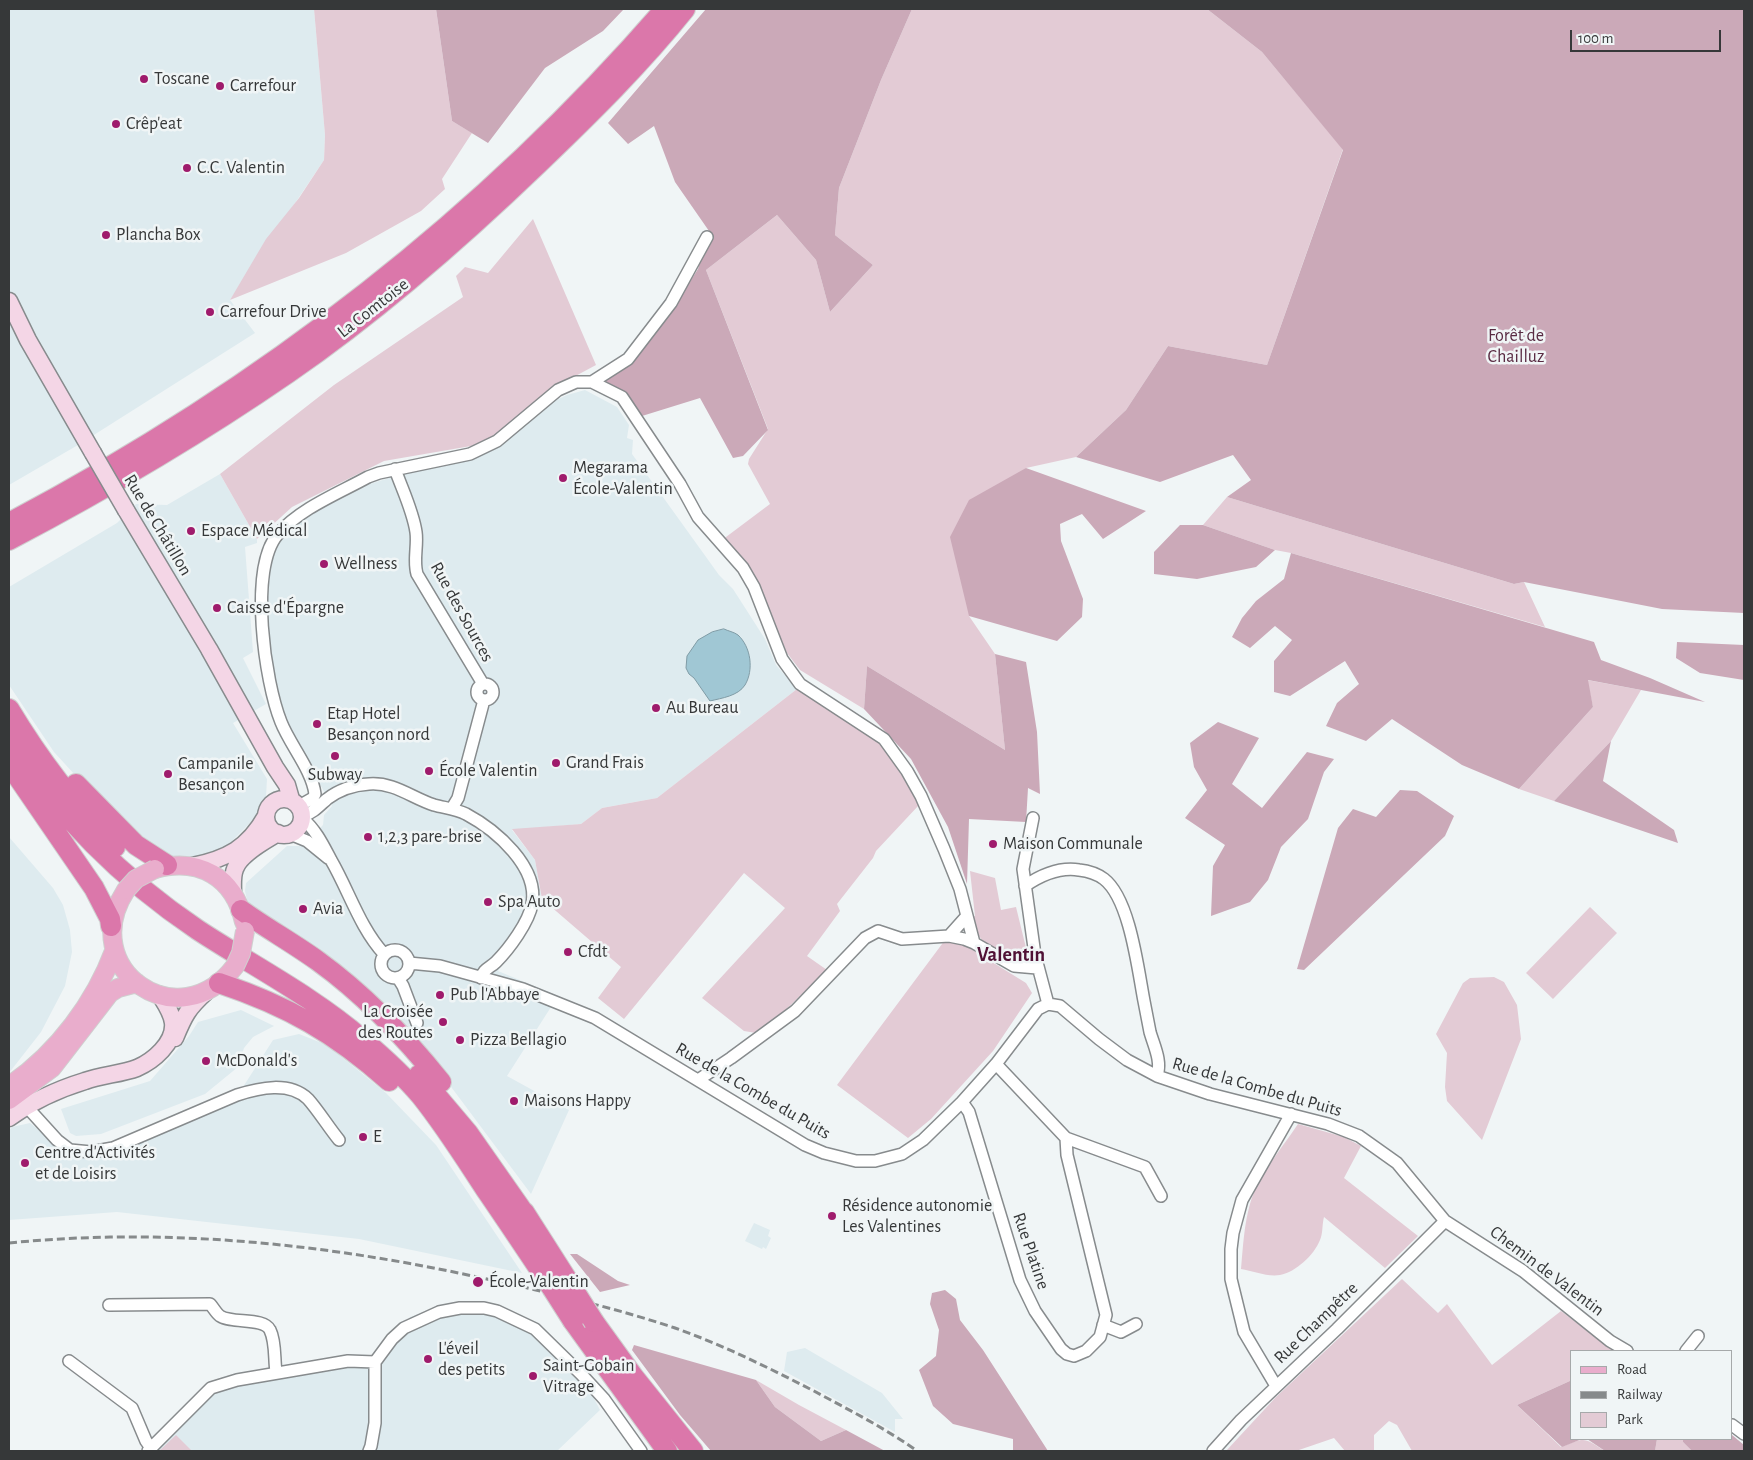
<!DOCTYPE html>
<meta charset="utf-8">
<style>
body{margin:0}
#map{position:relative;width:1753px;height:1460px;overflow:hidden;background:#f0f5f6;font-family:"Alegreya Sans",sans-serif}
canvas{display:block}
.frame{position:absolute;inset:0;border:10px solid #363839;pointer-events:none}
.legend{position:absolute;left:1570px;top:1350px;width:162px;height:90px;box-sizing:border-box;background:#f0f5f6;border:1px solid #a6a9aa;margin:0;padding:6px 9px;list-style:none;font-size:15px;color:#363839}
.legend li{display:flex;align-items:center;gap:10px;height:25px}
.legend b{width:25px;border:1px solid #a6a9aa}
.scale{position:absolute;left:1570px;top:30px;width:151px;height:22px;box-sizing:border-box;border:2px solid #363839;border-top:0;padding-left:6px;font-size:15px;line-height:18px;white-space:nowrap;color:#363839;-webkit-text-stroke:4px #f0f5f6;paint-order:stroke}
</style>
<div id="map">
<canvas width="1753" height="1460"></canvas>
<div class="frame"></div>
<ul class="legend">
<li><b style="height:6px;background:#e9adcc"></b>Road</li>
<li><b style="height:6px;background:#868a8b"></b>Railway</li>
<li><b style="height:14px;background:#e3cbd5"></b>Park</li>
</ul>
<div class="scale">100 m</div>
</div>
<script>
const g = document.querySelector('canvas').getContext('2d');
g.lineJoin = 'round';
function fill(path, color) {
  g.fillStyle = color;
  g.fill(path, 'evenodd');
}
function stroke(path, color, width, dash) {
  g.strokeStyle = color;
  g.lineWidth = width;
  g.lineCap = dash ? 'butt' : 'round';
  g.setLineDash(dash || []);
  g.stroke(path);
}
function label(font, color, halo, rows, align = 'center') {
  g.font = font + ' "Alegreya Sans",sans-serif';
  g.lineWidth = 5;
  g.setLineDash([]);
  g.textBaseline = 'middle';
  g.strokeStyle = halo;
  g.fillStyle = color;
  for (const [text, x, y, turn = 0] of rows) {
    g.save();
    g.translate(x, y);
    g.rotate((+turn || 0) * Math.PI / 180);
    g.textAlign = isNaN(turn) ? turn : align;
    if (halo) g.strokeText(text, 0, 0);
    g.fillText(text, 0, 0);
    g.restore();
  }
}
fill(new Path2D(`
 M9 9H314L325 135 324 160 230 300 255 333 78 445 9 485Z
 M585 390 617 407 629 425 627 438 633 440 632 454 719 575 733 589 765 639 776 665 797 689 657 798 602 808 581 824 512 830 535 860 542 899 498 971 558 996 507 1076 569 1110 531 1194 440 1072 254 911 247 900 245 891 246 883 287 846H303L323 825 324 815 332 806 279 710 268 651 265 590 269 560 276 544 291 528 306 515 363 486 412 471 472 460 510 437 546 405 567 395Z
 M220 474 257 539V543L245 547 253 652 243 658 266 704 233 723 267 779 266 797 254 819 223 850 191 859 165 858 106 809 54 752 9 685V587L117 523 136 504 167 505Z
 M9 837 53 888 63 905 70 930 72 952 65 986 41 1032 9 1073Z
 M241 1010 274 1026 253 1037 244 1048 238 1067 205 1094 101 1134 76 1136 70 1133 61 1109 150 1081 189 1036 198 1022Z
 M299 1034 327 1045 386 1093 436 1145 522 1273 359 1239 117 1212 9 1220V1130L12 1127 30 1123 59 1146 107 1145 243 1087 273 1040Z
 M754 1223 770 1230 768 1236 771 1238 766 1249 763 1247 762 1249 745 1241Z
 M474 1304 497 1307 516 1314 539 1327 581 1374 600 1410 557 1451H149L211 1388 375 1362 410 1317 440 1306Z
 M805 1348 882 1393 903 1419H895V1432L784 1371 787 1352Z`), '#deebef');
fill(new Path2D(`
 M314 9H436L452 121 472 133 442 179 445 189 421 211 346 253 230 300 266 239 299 198 324 160 325 135Z
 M912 9H1207L1262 52 1343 149 1267 365 1168 346 1126 410 1076 457 1026 468 969 616 995 654 1005 750 867 666 864 709 800 670 787 653 760 589 722 540 770 504 748 464 749 459 768 429 706 270 777 215 816 260 830 312 873 265 835 235 839 188 881 80Z
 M533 219 596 365 555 387 492 440 471 446 384 461 292 507 257 539 220 474 334 385 463 297 456 276 465 267 488 273Z
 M1227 497 1514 584 1524 582 1545 627 1291 553 1275 550 1203 525Z
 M1587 680 1641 690 1611 741 1554 801 1519 789 1593 707Z
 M797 689 882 741 919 805 876 851 873 858 837 904 840 911 807 956 827 970 774 1021 756 1033 744 1031 702 998 785 908 744 873 624 1019 598 998 621 967 542 899 535 860 512 829 581 824 602 808 657 798Z
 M970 871 995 878 1001 910 1016 907 1028 956 1022 962 985 944 979 936 972 917 975 916Z
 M1590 907 1617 933 1553 999 1526 973Z
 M945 940 963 944 1026 983 1032 993 993 1051 931 1119 908 1138 837 1085Z
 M1494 977 1504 982 1517 1005 1521 1039 1482 1140 1447 1101 1445 1087 1447 1053 1436 1034 1463 983 1470 978Z
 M1298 1124 1344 1137 1361 1146 1344 1178 1418 1236 1385 1268 1324 1217C1322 1224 1323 1234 1320 1240 1314 1255 1296 1272 1280 1275 1267 1277 1253 1271 1241 1269 1243 1247 1244 1225 1250 1204 1258 1176 1282 1148 1298 1124Z
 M1402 1279 1438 1313 1447 1304 1492 1365 1561 1311 1614 1351H1572V1380L1517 1405 1561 1447C1586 1437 1583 1437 1605 1451H1412L1397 1425 1389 1421 1374 1435V1451H1345L1334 1438 1296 1451H1226L1276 1397Z
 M756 1380 799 1405 846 1430 821 1441 775 1407Z
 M176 1435 192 1451H159Z
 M1657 1439H1683V1442L1692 1451H1655Z`), '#e3cbd5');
fill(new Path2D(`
 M436 9H624L603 31 545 68 488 143 452 121Z
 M706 9H912L881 80 839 188 835 235 873 265 830 312 816 260 777 215 706 270 768 430 743 456 733 458 700 398 642 416 626 392 601 381 632 361 667 318 698 269 709 231 675 182 654 126 628 144 608 123Z
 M1207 9H1744V613L1662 609 1524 582 1514 584 1227 497 1251 480 1233 455 1160 482 1076 457 1126 410 1168 346 1267 365 1343 150 1262 52Z
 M1026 468 1146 511 1103 539 1082 514 1060 524 1061 541 1083 599 1082 617 1057 641 969 616 950 537 969 500Z
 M1180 525H1203L1275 550 1256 567 1197 579 1154 574V552Z
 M1291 553 1594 642 1601 660 1650 678 1705 702 1588 680 1593 707 1519 789 1462 765 1392 719 1366 741 1326 726 1337 703 1359 684 1345 661 1290 696 1274 692V661L1292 640 1275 626 1250 648 1232 637 1242 618 1256 601 1284 579Z
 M1677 642 1744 645V680L1700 673 1676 658Z
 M995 654 1026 662 1037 732 1040 794 1028 788 1026 822 969 819 967 884 948 827 911 759 864 709 867 666 1005 750Z
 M1218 722 1259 738 1232 784 1262 808 1307 752 1334 759 1324 772 1308 819 1281 847 1268 880 1250 902 1211 916 1213 866 1225 845 1185 818 1207 790 1194 767 1190 743Z
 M1611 741 1603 781 1674 830 1678 843 1554 801Z
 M1400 790 1417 791 1454 816 1445 836 1304 970 1297 969 1338 828 1353 809 1376 817Z
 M570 1254H577L618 1281 630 1285 600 1292Z
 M945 1290 956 1299 960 1320 983 1350 1048 1451H1013V1439L953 1424 933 1406 919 1370 936 1356 939 1330 930 1304 932 1293Z
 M634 1345 756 1380 775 1407 821 1441 846 1430 885 1451H711L680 1415 632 1350Z
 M1572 1380V1439H1582L1562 1447 1517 1405Z
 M1732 1435 1744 1445V1451H1692L1683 1442V1439H1732Z
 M1587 1439H1657L1655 1451H1605Z`), '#cba9b8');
const water = new Path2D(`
 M724 629C728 631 734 632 738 635 751 647 754 670 745 685 738 696 722 698 710 701L694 678 689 674 686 668 687 656 698 640 712 632Z`);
fill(water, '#a0c7d4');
stroke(water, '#809ca6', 1);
const street = new Path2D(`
 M592 382 628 359 671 303 707 237
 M395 469C402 489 413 511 416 532 418 546 413 560 417 574L483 684
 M477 692a8 8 0 1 1 16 0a8 8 0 1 1-16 0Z
 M299 806 313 798 315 794C312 770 290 745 281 722 265 683 248 568 278 534 301 508 337 494 368 477L379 473 470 454 497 441 558 390 576 382H592L622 397 680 484 698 517 743 568 754 587 782 659 800 684 884 739 907 771 921 796 944 849 960 889 974 943
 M452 808 458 798 484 700
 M303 816C313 813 319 806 327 799 340 789 353 785 369 784 394 782 412 798 434 805 445 808 456 809 466 814 496 830 539 867 532 904 529 922 509 949 496 962 490 968 483 969 481 978
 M1033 818 1023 869 1035 955 1048 1004
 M303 819C316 830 323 845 331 860 349 891 360 928 384 954
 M290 834 307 841 328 858
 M1025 886C1041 875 1060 867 1079 870 1088 871 1096 873 1104 879 1130 899 1138 970 1144 1001 1146 1011 1148 1022 1150 1032 1154 1046 1162 1061 1157 1076
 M949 936 966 917
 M381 964a14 14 0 1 1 28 0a14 14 0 1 1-28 0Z
 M409 963 440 966 523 989 595 1018 805 1145 824 1153 856 1161H875L902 1154 923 1140 962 1102 996 1064 1038 1009 1048 1004 1060 1006 1099 1039 1127 1060 1157 1076 1210 1094 1328 1124 1359 1136 1397 1163 1445 1221 1523 1271 1610 1341 1627 1351
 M398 978 403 986 417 1023
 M996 1064 1066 1138 1145 1167 1161 1196
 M698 1080 731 1058 795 1011 865 938 878 931 902 939 949 936 964 939 974 943 1014 966 1037 968
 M962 1102 969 1112 1020 1280 1035 1311 1061 1349 1067 1354 1074 1356 1086 1351 1100 1337 1106 1315 1067 1155 1066 1138
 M27 1107 57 1140 70 1150 91 1152 113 1148 237 1095C259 1088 289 1081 308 1099 318 1110 329 1128 339 1140
 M109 1305 210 1304C213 1307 216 1313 220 1316 232 1324 264 1317 270 1330 276 1342 274 1359 276 1372
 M1103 1325 1121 1332 1136 1324
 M1686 1351 1698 1336
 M69 1361 132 1408 146 1441 151 1448
 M1276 1386 1244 1332 1231 1279V1249L1233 1233 1242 1200 1291 1114
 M1732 1425 1744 1434
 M148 1451 211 1388 237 1380 348 1361 375 1362
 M369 1451 371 1446 375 1423V1362L392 1339 404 1328 439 1312 460 1308H484L497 1311 535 1329 581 1374 604 1399 641 1451
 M1213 1451 1241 1420 1337 1329 1445 1221`);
const secondary = new Path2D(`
 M9 301 28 340 93 453
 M126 510 209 649 275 767 287 785 291 799
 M266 817a18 18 0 1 1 36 0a18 18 0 1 1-36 0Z
 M192 866C227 859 248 848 266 816
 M233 893C233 886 232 876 235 869 240 854 265 841 278 833
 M175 1038C184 1016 188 1008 206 992
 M9 1118C31 1102 59 1089 85 1081 101 1075 121 1074 137 1068 153 1061 175 1043 173 1023 172 1013 165 1003 160 995`);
const primary = new Path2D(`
 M155 869C199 857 234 877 244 922
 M126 890C75 969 179 1041 235 966
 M12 1084C58 1052 95 1002 114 951
 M9 1100 52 1068 110 993 118 988 137 983`);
const highway = new Path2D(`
 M9 523C257 392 481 221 665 9
 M9 540C106 489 198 435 288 373 378 311 460 239 539 163 590 114 641 64 685 9
 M9 709C39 759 74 805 115 847
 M9 739C59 816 122 879 198 930 253 966 312 996 362 1039 382 1056 404 1076 421 1096 445 1126 465 1158 486 1190 508 1222 530 1255 552 1288
 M9 764 94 888 110 919 111 926
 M76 784 136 845 167 865
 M241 910C266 928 293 943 318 961 365 995 405 1037 441 1082
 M219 983C288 1006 335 1033 389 1081
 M419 1075 468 1133 531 1223
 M524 1212 575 1292
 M573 1321 667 1451
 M594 1322 633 1376 693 1451`);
stroke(street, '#878b8d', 14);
stroke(secondary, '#878b8d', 19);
stroke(primary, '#cfcfcf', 20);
stroke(highway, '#cfcfcf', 22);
stroke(street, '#fff', 11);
stroke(secondary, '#f4d6e6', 16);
stroke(primary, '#e9adcc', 18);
stroke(highway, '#db77aa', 20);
stroke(new Path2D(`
 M9 1243C167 1227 327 1244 482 1278 547 1292 612 1307 675 1328 723 1345 769 1368 814 1391 849 1410 885 1428 917 1451`), '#868a8b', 3, [8, 4]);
const secondaryBridge = new Path2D(`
 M93 453 126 510`);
const primaryBridge = new Path2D(`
 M126 890 136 879 155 869
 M235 966 241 953 245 931`);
const highwayBridge = new Path2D(`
 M552 1288 573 1321
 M575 1292 594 1322`);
stroke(secondaryBridge, '#878b8d', 19, []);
stroke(primaryBridge, '#cfcfcf', 20, []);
stroke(highwayBridge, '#cfcfcf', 22, []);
stroke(secondaryBridge, '#f4d6e6', 16);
stroke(primaryBridge, '#e9adcc', 18);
stroke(highwayBridge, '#db77aa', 20);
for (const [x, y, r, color] of [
 [144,79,5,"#9f1b6c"],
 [220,86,5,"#9f1b6c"],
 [116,124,5,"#9f1b6c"],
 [187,168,5,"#9f1b6c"],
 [106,235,5,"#9f1b6c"],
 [210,312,5,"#9f1b6c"],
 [563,478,5,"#9f1b6c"],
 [191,531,5,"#9f1b6c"],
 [324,564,5,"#9f1b6c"],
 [217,608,5,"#9f1b6c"],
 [656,708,5,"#9f1b6c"],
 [317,724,5,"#9f1b6c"],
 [335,756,5,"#9f1b6c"],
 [556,763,5,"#9f1b6c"],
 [429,771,5,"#9f1b6c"],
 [168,774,5,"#9f1b6c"],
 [368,837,5,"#9f1b6c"],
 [993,844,5,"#9f1b6c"],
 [488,902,5,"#9f1b6c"],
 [303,909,5,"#9f1b6c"],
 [568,952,5,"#9f1b6c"],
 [440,995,5,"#9f1b6c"],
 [443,1022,5,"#9f1b6c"],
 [460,1040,5,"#9f1b6c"],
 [206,1061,5,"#9f1b6c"],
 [514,1101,5,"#9f1b6c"],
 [363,1137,5,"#9f1b6c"],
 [25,1163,5,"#9f1b6c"],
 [832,1216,5,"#9f1b6c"],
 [478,1282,6,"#9f1b6c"],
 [428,1359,5,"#9f1b6c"],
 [533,1376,5,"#9f1b6c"]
]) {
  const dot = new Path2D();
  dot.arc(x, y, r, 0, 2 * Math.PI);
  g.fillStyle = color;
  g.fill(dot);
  stroke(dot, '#f0f5f6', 2);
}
label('18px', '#363839', '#f0f5f6', [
 ["Toscane",154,79],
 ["Carrefour",230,86],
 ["Crêp'eat",126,124],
 ["C.C. Valentin",197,168],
 ["Plancha Box",116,235],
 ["Carrefour Drive",220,312],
 ["Megarama",573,468],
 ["École-Valentin",573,489],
 ["Espace Médical",201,531],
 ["Wellness",334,564],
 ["Caisse d'Épargne",227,608],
 ["Au Bureau",666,708],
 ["Etap Hotel",327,714],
 ["Besançon nord",327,735],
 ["Grand Frais",566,763],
 ["Campanile",178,764],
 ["Besançon",178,785],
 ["École Valentin",439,771],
 ["Subway",335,775,"center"],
 ["1,2,3 pare-brise",378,837],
 ["Maison Communale",1003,844],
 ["Spa Auto",498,902],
 ["Avia",313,909],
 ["Cfdt",578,952],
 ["Pub l'Abbaye",450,995],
 ["La Croisée",433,1012,"right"],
 ["des Routes",433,1033,"right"],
 ["Pizza Bellagio",470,1040],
 ["McDonald's",216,1061],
 ["Maisons Happy",524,1101],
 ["E",373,1137],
 ["Centre d'Activités",35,1153],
 ["et de Loisirs",35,1174],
 ["Résidence autonomie",842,1206],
 ["Les Valentines",842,1227],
 ["École-Valentin",489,1282],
 ["L'éveil",438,1349],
 ["des petits",438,1370],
 ["Saint-Gobain",543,1366],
 ["Vitrage",543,1387]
], 'left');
label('18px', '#363839', '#f0f5f6', [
 ["La Comtoise",373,308,-38],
 ["Rue de Châtillon",158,525,59],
 ["Rue des Sources",462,612,61],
 ["Rue de la Combe du Puits",1257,1087,16],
 ["Rue de la Combe du Puits",753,1091,30],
 ["Rue Platine",1031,1251,71],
 ["Chemin de Valentin",1547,1271,37],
 ["Rue Champêtre",1316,1323,-44]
]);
label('18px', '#592b43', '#f0f5f6', [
 ["Forêt de",1516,336],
 ["Chailluz",1516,357]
]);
label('bold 20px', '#4f1135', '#f0f5f6', [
 ["Valentin",1011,955]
]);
</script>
